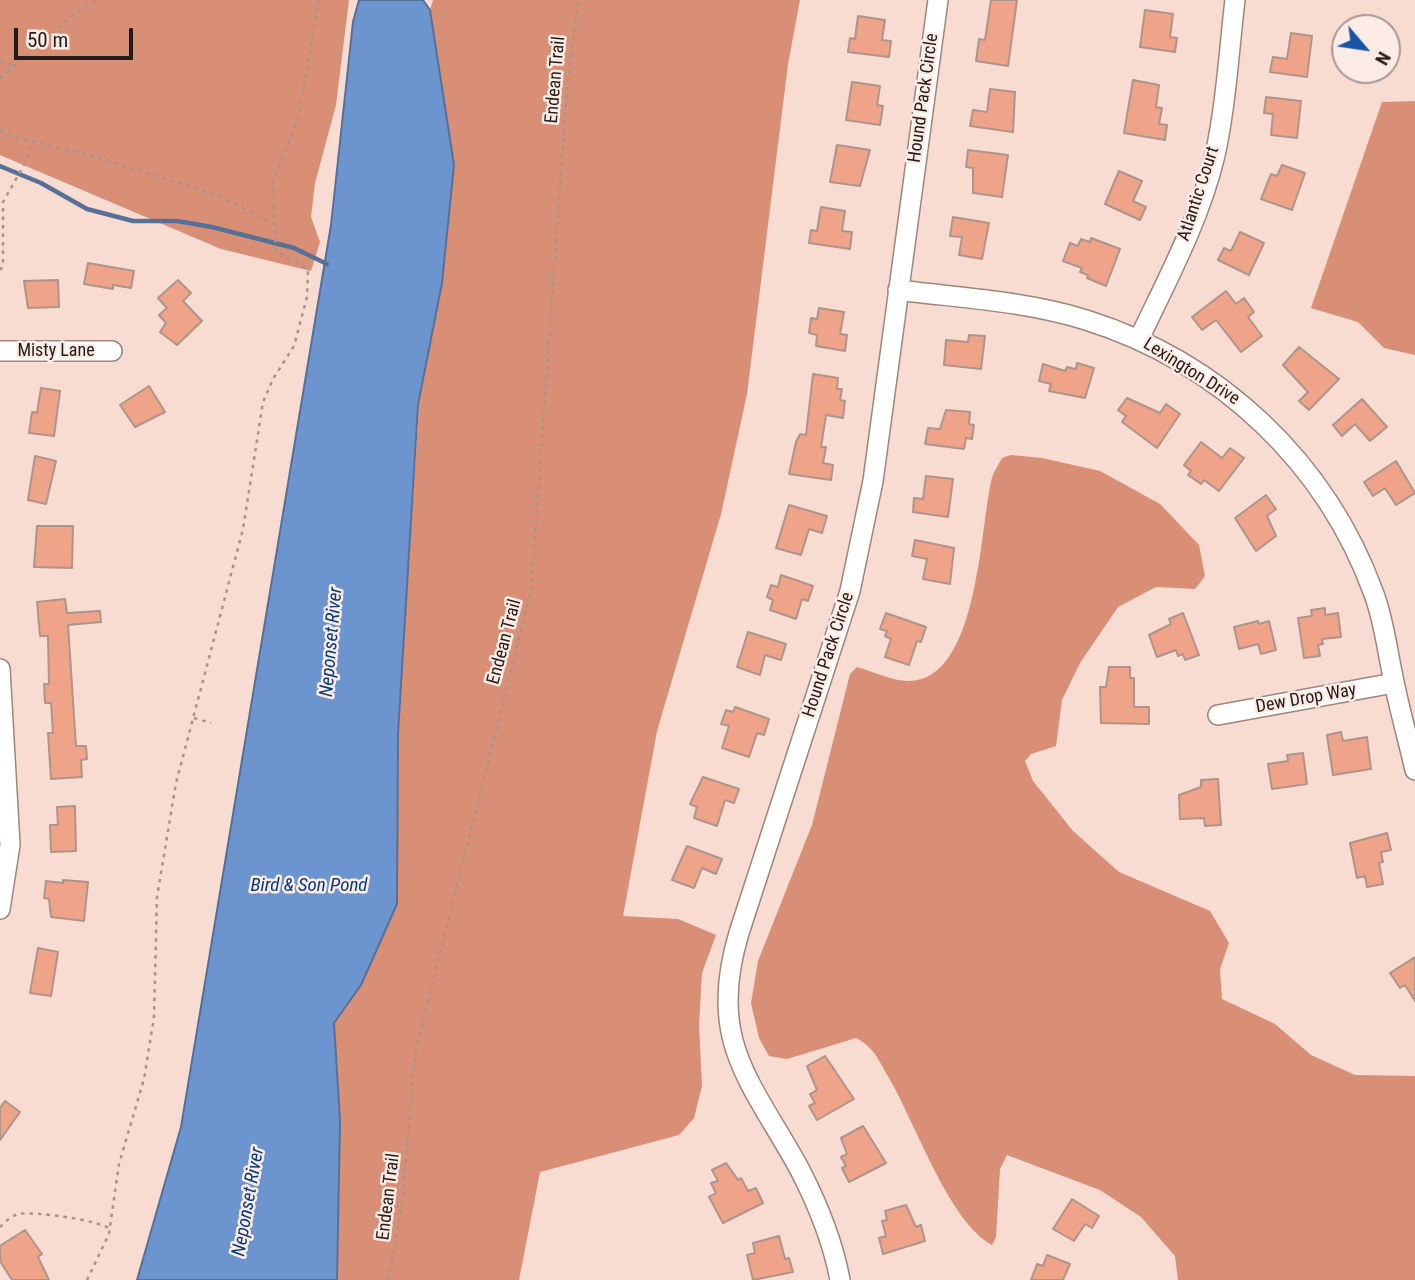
<!DOCTYPE html>
<style>
body{margin:0}
#map{position:relative;width:1415px;height:1280px;overflow:hidden;background:#f8dbd1;font-family:"Roboto Condensed",sans-serif}
canvas{display:block}
.north{position:absolute;left:1331px;top:14px;width:70px;height:70px;box-sizing:border-box;background:#fdebe5;border:2px solid #a79893;border-radius:50%;rotate:119deg;font-size:19px;font-weight:700;line-height:28px;text-align:center;color:#251b17}
.north::after{content:'';display:block;margin:auto;width:24px;height:32px;background:#1756a6;clip-path:polygon(50% 0,100% 100%,50% 72%,0 100%)}
.scale{position:absolute;left:14px;top:28px;width:119px;height:32px;box-sizing:border-box;border:4px solid #251b17;border-top:0;padding-left:9px;font-size:21px;line-height:24px;white-space:nowrap;color:#251b17;-webkit-text-stroke:5px #fdebe5;paint-order:stroke}
</style>
<div id="map">
<canvas width="1415" height="1280"></canvas>
<div class="north">N</div>
<div class="scale">50 m</div>
</div>
<script>
const g = document.querySelector('canvas').getContext('2d');
g.lineJoin = 'round';
function fill(path, color) {
  g.fillStyle = color;
  g.fill(path, 'evenodd');
}
function stroke(path, color, width, dash) {
  g.strokeStyle = color;
  g.lineWidth = width;
  g.lineCap = dash ? 'butt' : 'round';
  g.setLineDash(dash || []);
  g.stroke(path);
}
function label(font, color, halo, rows, align = 'center') {
  g.font = font + ' "Roboto Condensed",sans-serif';
  g.lineWidth = 5;
  g.setLineDash([]);
  g.textBaseline = 'middle';
  g.strokeStyle = halo;
  g.fillStyle = color;
  for (const [text, x, y, turn = 0] of rows) {
    g.save();
    g.translate(x, y);
    g.rotate((+turn || 0) * Math.PI / 180);
    g.textAlign = isNaN(turn) ? turn : align;
    if (halo) g.strokeText(text, 0, 0);
    g.fillText(text, 0, 0);
    g.restore();
  }
}
fill(new Path2D(`
 M0 0H349L336 105 315 183 311 217 320 242 311 271 221 249 0 155Z
 M433 0H800L788 64 747 394 721 514 657 731 623 916 678 919 716 935 702 973 699 1025 702 1086 694 1118 679 1135 540 1172 519 1280H337L340 1121 334 1023 361 985 397 904 398 734 419 405 442 283 454 165 430 10Z
 M1415 101V355L1384 348 1358 322 1311 308 1382 102Z
 M1011 455 1042 458 1100 471 1160 504 1199 545 1205 576 1195 589 1156 587 1118 607 1080 663 1062 700 1056 746 1031 754 1025 761 1033 781 1073 831 1119 872 1210 911 1229 943 1220 969 1222 999 1275 1024 1311 1055 1355 1075 1415 1076V1280H1178L1175 1256 1141 1217 1100 1190 1007 1155 1000 1169 996 1237 992 1245C949 1222 915 1122 889 1078 879 1061 874 1047 856 1038L787 1059 769 1056 759 1038 751 1003 758 961 812 825 850 674 857 667C872 671 893 681 908 681 978 682 980 529 991 482 992 474 998 466 1002 458Z`), '#d98f76');
const water = new Path2D(`
 M359 0H423L430 10 454 165 442 283 418 405 398 734 397 904 361 985 334 1023 340 1121 337 1280H137L181 1127 331 225 353 22Z`);
fill(water, '#6c95cf');
stroke(water, '#577098', 2);
stroke(new Path2D(`
 M0 166 41 183 87 209 133 221H177L212 227 294 248 327 264`), '#577098', 4.5);
const building = new Path2D(`
 M991 0H1017L1008 66 976 61 979 39 985 40Z
 M1145 10 1173 14 1170 37 1177 38 1175 52 1140 47Z
 M858 16 885 20 882 40 891 41 889 57 848 52 850 38 855 39Z
 M1291 33 1312 36 1307 77 1270 72 1273 57 1287 59Z
 M1133 80 1159 85 1156 107 1162 108 1159 124 1167 125 1165 140 1124 133Z
 M852 82 880 86 877 105 883 106 880 125 846 120Z
 M990 89 1015 92 1013 132 970 126 973 110 987 112Z
 M1266 97 1301 101 1297 138 1271 135 1273 114 1264 113Z
 M837 145 870 150 860 186 830 182Z
 M968 150 1008 155 1002 197 973 193V168L966 167Z
 M1282 165 1305 173 1292 210 1261 199 1271 174 1277 176Z
 M1119 171 1142 181 1133 201 1146 207 1140 220 1105 204Z
 M821 207 845 211 842 231 852 232 850 249 809 243 811 230 817 231Z
 M953 217 989 223 982 259 959 255 962 237 950 236Z
 M1240 232 1264 243 1249 275 1218 260 1224 248 1231 251Z
 M1091 238 1120 249 1106 286 1087 278 1088 275 1080 272 1082 268 1063 261 1070 243 1078 246 1081 239 1090 242Z
 M88 263 134 271 131 288 113 285V289L84 284Z
 M58 280 59 307 28 308 24 281Z
 M178 280 191 293 183 301 202 321 177 345 160 332 166 323 159 315 167 308 158 298Z
 M1226 291 1236 304 1244 298 1254 312 1248 317 1262 336 1241 352 1216 320 1202 330 1192 317Z
 M819 308 844 312 840 334 847 335 845 351 816 346 817 335 809 333 811 318 817 319Z
 M969 335 985 336 981 369 944 365 946 340 968 342Z
 M1299 347 1339 379 1309 410 1299 401 1308 392 1283 365Z
 M1077 363 1094 368 1085 398 1049 391 1051 384 1039 381 1043 364 1065 371 1067 367 1076 369Z
 M813 374 838 378 837 389H842L840 400 845 401 843 418 826 415 821 447H826L823 463 833 465 831 480 789 474 796 442 800 434 806 435Z
 M149 386 165 412 135 427 120 405Z
 M41 388 60 391 54 436 29 433 32 412 37 413Z
 M1127 398 1160 413 1166 404 1180 414 1157 448 1122 422 1126 416 1118 410Z
 M1362 399 1387 427 1370 441 1355 424 1342 436 1333 425Z
 M946 410 970 412 969 424 974 425 972 439 966 438 964 449 925 444 928 428 940 429Z
 M1201 442 1222 458 1230 448 1244 458 1219 491 1204 480 1201 484 1188 475 1191 471 1184 465Z
 M35 456 56 461 46 504 28 500Z
 M1396 461 1415 493 1396 505 1385 488 1373 496 1364 482Z
 M926 476 953 479 948 517 913 512 914 498 923 499Z
 M1266 495 1276 509 1267 516 1276 536 1256 551 1235 518Z
 M789 505 827 516 822 533 809 529 801 555 776 548Z
 M37 526H73L72 568 34 567Z
 M915 540 954 548 950 584 923 579 927 559 912 556Z
 M781 575 813 586 808 601 802 599 796 619 770 610 773 600 767 597 771 585 778 587Z
 M65 599 67 613 100 611 101 622 68 625 76 746H86L87 759 81 760 82 777 51 779 48 733H53L51 703H45L44 684H49L48 636H40L37 602Z
 M1325 608V615L1338 613 1341 637 1322 639 1323 644 1318 645 1320 656 1304 658 1298 618 1312 616 1311 610Z
 M886 613 926 627 921 642 917 641 909 665 885 657 891 639 885 636 887 631 880 629Z
 M1183 613 1199 655 1185 660 1183 654 1178 656 1176 650 1157 657 1149 635 1171 624 1169 619Z
 M1258 621 1259 624 1269 621 1276 650 1261 654 1258 644 1239 649 1234 627Z
 M748 632 786 644 781 660 765 655 760 675 737 667Z
 M1109 667H1130V678H1134V707H1149V724L1101 723 1100 687H1106Z
 M735 707 769 719 764 735 757 733 749 757 722 748 729 726 721 724 726 710 733 712Z
 M1341 732 1343 741 1367 737 1371 769 1333 775 1327 735Z
 M1303 753 1307 784 1272 789 1268 764 1288 761 1287 755Z
 M703 777 739 789 734 803 725 800 717 826 694 818 697 807 690 804Z
 M1218 779 1221 825 1205 826 1204 818 1180 819 1179 795 1201 787V780Z
 M75 806 76 851 51 852 50 825H58L57 807Z
 M1387 833 1391 850 1381 852 1383 862 1379 863 1383 884 1367 887 1365 876 1357 878 1350 843Z
 M687 846 722 859 716 874 702 868 694 888 672 880Z
 M63 880 88 882 84 921 51 917 49 899 44 898 46 881 63 883Z
 M38 948 58 952 51 996 30 993Z
 M1415 957V1001L1405 985 1400 988 1390 973Z
 M825 1056 854 1099 817 1120 809 1106 815 1103 810 1094 817 1090 807 1066Z
 M5 1101 20 1112 0 1140V1108Z
 M863 1126 886 1163 849 1182 842 1168 846 1166 841 1157 847 1154 841 1138Z
 M726 1163 738 1180 741 1178 748 1191 756 1188 763 1203 723 1223 709 1197 716 1193 711 1183 718 1181 712 1170Z
 M1072 1199 1099 1216 1092 1228 1085 1224 1074 1241 1053 1229Z
 M906 1205 916 1227 921 1225 925 1241 883 1254 879 1238 886 1236 882 1221 887 1220 885 1211Z
 M25 1230 42 1254 38 1257 49 1280H12L0 1261V1246Z
 M779 1236 785 1259 789 1258 793 1272 753 1280 747 1255 755 1253 753 1243Z
 M1047 1255 1070 1264 1063 1280H1031L1037 1264 1043 1266Z`);
fill(building, '#efa389');
stroke(building, '#af948b', 2);
const minor = new Path2D(`
 M898 290C961 298 1026 301 1086 320 1220 362 1326 462 1374 594 1384 621 1387 649 1393 677 1399 708 1408 739 1415 770
 M1139 339C1167 280 1200 219 1215 155 1226 105 1229 51 1235 0
 M0 351H112
 M0 669 10 845 0 909
 M1218 715 1394 683
 M840 1280C833 1242 818 1205 800 1170 752 1082 706 1042 739 933L850 591 873 481 938 0`);
stroke(minor, '#9f857c', 22);
stroke(new Path2D(`
 M0 62 14 65
 M0 78 75 13 98 0
 M0 130 14 137 97 157 220 196 274 224
 M0 270 3 266V202L23 167 33 142
 M194 718 211 723
 M0 1227C5 1222 11 1216 18 1214 33 1211 99 1220 110 1229
 M87 1280 109 1234 119 1164 144 1079 154 1017 157 897 176 783 243 529 263 402 273 379 294 346 307 297 308 269 276 251 273 180 298 120 319 0
 M389 1280 403 1197 415 1053 531 591 567 90 578 0`), '#a8928b', 2.5, [3.5, 5]);
stroke(minor, '#fff', 19);
label('18px', '#251b17', '#fdebe5', [
 ["Endean Trail",556,80,-85],
 ["Hound Pack Circle",924,98,-82],
 ["Atlantic Court",1199,194,-72],
 ["Misty Lane",56,351],
 ["Lexington Drive",1191,372,32],
 ["Endean Trail",505,642,-75],
 ["Hound Pack Circle",829,655,-72],
 ["Dew Drop Way",1306,699,-10],
 ["Endean Trail",389,1197,-83]
]);
label('italic 19px', '#013b80', '#fdebe5', [
 ["Neponset River",332,642,-85],
 ["Bird & Son Pond",309,886],
 ["Neponset River",249,1202,-80]
]);
</script>
